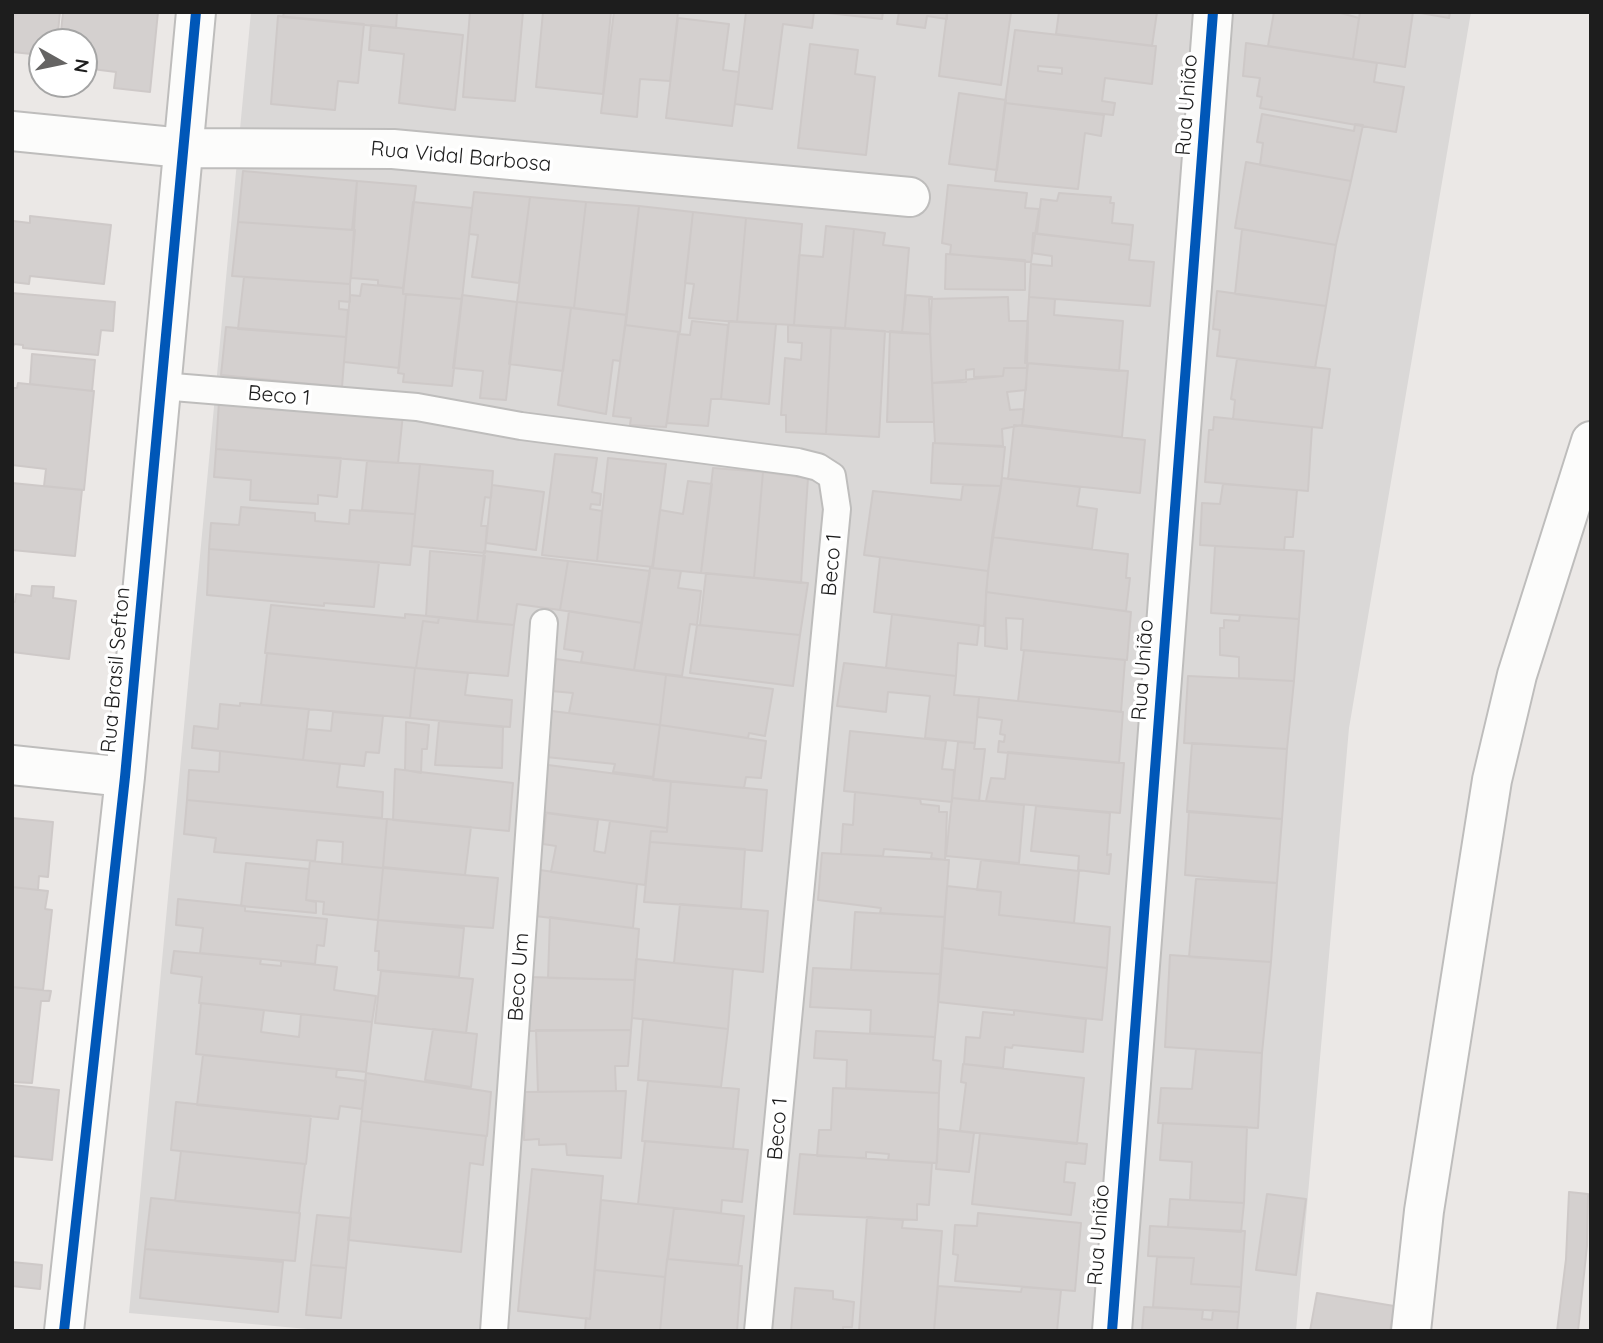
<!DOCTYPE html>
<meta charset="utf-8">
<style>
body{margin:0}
#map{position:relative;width:1603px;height:1343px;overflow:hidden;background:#ebe8e6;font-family:Quicksand,sans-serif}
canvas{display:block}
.frame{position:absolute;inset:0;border:14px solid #1d1d1d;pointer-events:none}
.north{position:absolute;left:28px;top:28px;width:70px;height:70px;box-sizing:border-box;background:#fff;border:2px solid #a5a5a5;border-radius:50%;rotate:99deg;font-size:19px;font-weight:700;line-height:28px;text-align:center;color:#1d1d1d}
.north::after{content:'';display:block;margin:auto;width:24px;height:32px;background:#656463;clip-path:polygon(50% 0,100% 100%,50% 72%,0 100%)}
</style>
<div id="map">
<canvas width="1603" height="1343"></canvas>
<div class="frame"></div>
<div class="north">N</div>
</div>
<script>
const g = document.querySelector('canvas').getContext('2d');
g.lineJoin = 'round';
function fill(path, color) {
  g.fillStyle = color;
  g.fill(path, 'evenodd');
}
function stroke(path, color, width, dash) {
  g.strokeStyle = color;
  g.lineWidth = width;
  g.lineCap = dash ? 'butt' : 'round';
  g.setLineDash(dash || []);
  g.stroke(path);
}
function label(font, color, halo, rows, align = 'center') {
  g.font = font + ' Quicksand,sans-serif';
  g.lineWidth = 7;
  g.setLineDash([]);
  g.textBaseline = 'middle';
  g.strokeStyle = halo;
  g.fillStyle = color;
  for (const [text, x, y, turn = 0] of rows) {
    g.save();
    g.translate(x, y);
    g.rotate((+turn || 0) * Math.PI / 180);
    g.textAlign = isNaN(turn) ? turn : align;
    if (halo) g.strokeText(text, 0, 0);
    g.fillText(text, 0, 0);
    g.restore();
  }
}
fill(new Path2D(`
 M251 12H1471L1349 728 1296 1331H330L129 1313Z`), '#dad8d7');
const building = new Path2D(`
 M12 12H60L57 42H42V55L12 52Z
 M63 12H158L150 92 114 88 116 72 84 68V42H60Z
 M284 12H397L396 28 283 17Z
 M470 12H523L515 101 463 97Z
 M543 12H611L603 94 536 87Z
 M614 12H678L670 81 640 79 637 117 601 113Z
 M746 12H814L812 28 783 24 772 109 735 104Z
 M819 12H883L882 19Z
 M899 12H947V19L927 16 925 28 897 24Z
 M947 12H1011L1001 85 939 76Z
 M1059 12H1157L1152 46 1056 34Z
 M1274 12H1337L1359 18 1353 59 1268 46Z
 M1360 12H1413L1405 67 1353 59Z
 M1415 12H1450L1449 18Z
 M278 16 364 24 358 83 338 81 335 110 271 104Z
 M678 18 729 24 723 70 739 72 732 126 666 118Z
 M371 25 463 35 455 110 399 103 404 54 369 50Z
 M1015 30 1156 46 1152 84 1105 78 1102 101 1115 103 1113 115 1005 103ZM1038 66 1062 68V74L1038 71Z
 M1246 43 1377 63 1374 82 1404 87 1396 132 1260 108 1262 97 1257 96 1260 78 1243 76Z
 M810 44 858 50 855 74 875 77 866 155 798 148Z
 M959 93 1006 100 997 170 949 164Z
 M1005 103 1104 115 1101 136 1085 133 1078 189 995 181Z
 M1262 114 1354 131 1355 124 1363 125 1351 181 1260 165 1263 143 1257 142Z
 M1246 162 1351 181 1336 245 1235 228Z
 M243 171 357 181 352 230 238 222Z
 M357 181 416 186 403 288 378 285V280L351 278Z
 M948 185 1027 193 1025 208 1039 209 1031 262 950 254 951 245 942 243Z
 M474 192 530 197 519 283 472 277 478 235 469 234Z
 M1059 193 1111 197 1110 203H1114L1112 223 1133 225 1131 245 1037 234 1041 199 1057 201Z
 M530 197 586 202 574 308 517 302Z
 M413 202 472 208 462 299 403 294Z
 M586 202 639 206 627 315 574 308Z
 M639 206 693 212 680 332 625 325Z
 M693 212 746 218 737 322 689 318 694 284 685 283Z
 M30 216 111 225 104 284 30 276 29 284 12 282 13 221 30 223Z
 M746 218 802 224 794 325 737 322Z
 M238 222 355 230 350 284 232 276Z
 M826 226 854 229 845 328 794 325 799 255 823 257Z
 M854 229 885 233 883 245 909 248 902 333 845 328Z
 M1242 229 1336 245 1326 306 1235 294Z
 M1033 233 1131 245 1129 260 1154 262 1150 306 1029 297 1031 264 1052 266V256L1032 253Z
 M946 254 1025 260V290L945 289Z
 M244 277 350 284V302L339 301V309L348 310 346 337 238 329Z
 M362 284 403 288V294H406L399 368 344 362 350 295 360 296Z
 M1217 291 1326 306 1315 368 1217 356 1220 330 1213 329Z
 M12 293 115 302 113 331 101 330 98 355 23 348V345L14 344 12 350Z
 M406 294 462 299 452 386 403 382 404 374 398 373Z
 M462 295 517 302 506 400 480 398 483 371 453 368Z
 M906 295 932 297 930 334 902 333Z
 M1008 297 1009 321H1028L1027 368H1004L1003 376 974 377V369L966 370V382L932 383 929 299Z
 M1029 297 1055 299 1054 315 1123 321 1119 371 1025 363Z
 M517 302 571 308 563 371 509 364Z
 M571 308 627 315 620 361 613 360 606 414 558 405Z
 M692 321 728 325 721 399H711L708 426 667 423 678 334 690 335Z
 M729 321 776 324 769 404 721 399Z
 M625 325 679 332 666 427 630 425 631 418 613 416Z
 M788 325 831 328 826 434 786 432V415H781L785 358 801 360 802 343 788 342Z
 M226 327 346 337 342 387 221 375Z
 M831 328 885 331 879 437 826 434Z
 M890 331 930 334 934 422H887Z
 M32 354 95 360 92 391 30 384Z
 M1237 359 1330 369 1322 428 1233 419 1235 400 1231 399Z
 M1028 363 1128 371 1122 437 1022 425Z
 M1004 368H1027L1026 390 1007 392 1010 410 1024 409 1022 425 1002 429 1003 446 935 443 932 383 1003 376Z
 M18 383 94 391 84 490 44 486 46 469 12 465V388H17Z
 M219 401 403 414 398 463 216 449Z
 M1214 417 1312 427 1308 491 1205 482 1209 430H1213Z
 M1014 425 1145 440 1140 493 1008 479Z
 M933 443 1005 447 1001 486 931 483Z
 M216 449 341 458 337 497 318 495V504L250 500 251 480 214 477Z
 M555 454 597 458 592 492 601 494 600 505 591 504 590 509 602 511 597 561 542 555Z
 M608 458 666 464 653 567 597 561Z
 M367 461 420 464 415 514 362 510Z
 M420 464 493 471 491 498 485 497 481 526H487L485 553 412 546Z
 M713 468 763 472 754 578 701 573Z
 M763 472 808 478 801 583 754 578Z
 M1002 478 1080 487 1077 506 1097 509 1092 549 992 537Z
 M688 481 712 484 701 573 652 568 660 510 683 514Z
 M12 483 82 490 75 556 12 550Z
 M1223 484 1297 490 1293 537H1285L1284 550 1200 545 1202 503 1220 504Z
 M492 485 544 492 536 550 486 543Z
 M963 485 1001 486 988 571 864 555 873 491 961 500Z
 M241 507 315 513V521L349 524 350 510 415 514 410 565 209 549 211 523 239 525Z
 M992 537 1128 554 1126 578H1130L1126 611 986 592Z
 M1215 546 1304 551 1299 619 1211 613Z
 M209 549 379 562 374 607 324 603V606L207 595Z
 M430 551 485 556 477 622 426 616Z
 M484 551 568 561 560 610 517 604 514 625 477 622Z
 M880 557 988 571 984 626 874 612Z
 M568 561 650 571 642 623 560 610Z
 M650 568 681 571 678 588 701 591 697 625 690 624 682 676 634 670Z
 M706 573 808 583 800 635 700 625Z
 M32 586 54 587 53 598 76 601 69 659 12 652V602H15L16 594 31 596Z
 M986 592 1131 612 1127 660 1021 650 1023 619 1006 618 1007 649 985 646Z
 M271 605 405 618V614L439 617 438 623 423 621 416 668 265 653Z
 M569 611 642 623 634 670 581 662 583 652 564 649Z
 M892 614 979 625 977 645 958 643 956 676 886 668Z
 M1240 615 1299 619 1294 681 1239 678V657L1220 655V628H1224V620L1239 621Z
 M439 617 514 625 508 676 416 668 423 621 438 623Z
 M697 625 800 635 793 686 690 673Z
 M1024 650 1125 660 1121 712 1018 701Z
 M267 653 415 668 410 718 261 705Z
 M556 659 666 675 660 725 569 713 573 693 551 691Z
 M844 663 956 676 954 695 979 697 975 743 925 738 930 696 888 692 886 712 837 706Z
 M415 668 468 673 465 695 512 700 510 727 410 718Z
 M666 675 773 689 765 736 749 733 748 738 660 725Z
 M1188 676 1294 681 1287 749 1184 743Z
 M979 697 1123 712 1119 763 998 752 999 741 1004 742 1005 735 1000 734 1002 720 977 717Z
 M240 703 309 709 303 760 192 748 194 726 218 729 220 704 240 706Z
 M552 711 660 725 653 777 613 772 615 764 546 757Z
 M333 712 383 716 379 753 366 752 364 766 303 760 307 729 331 731Z
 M439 721 503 727 502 768 435 765Z
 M406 722 429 725 427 749H422L421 773 405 770Z
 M660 725 766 741 761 778 746 777 744 788 653 780Z
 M850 731 946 741 942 769 954 770 952 802 844 791Z
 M958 742 975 743 974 749H985L979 801 952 798Z
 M1192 743 1287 749 1282 819 1187 812Z
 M220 751 340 764 337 787 383 792 382 818 187 800 189 770 219 772Z
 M1008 752 1124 763 1120 813 986 801 991 778 1005 779Z
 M548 765 671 781 667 828 542 812Z
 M395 769 513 783 509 831 393 820Z
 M671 781 767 790 762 851 650 842 651 831 667 832Z
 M855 792 920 799 921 804 939 806V812H947L945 860 931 858 932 853 884 849 883 856 841 854 843 824 853 825Z
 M952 798 1024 805 1019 863 946 856Z
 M187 800 387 819 383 868 342 864 343 842 317 840 315 861 214 852 216 838 184 834Z
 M1036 806 1110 813 1107 855 1111 854 1109 874 1078 870 1079 856 1031 851Z
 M1189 811 1282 819 1277 883 1185 875Z
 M546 813 598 820 594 851 605 853 610 821 667 828V832L651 831 645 885 551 872 556 846 543 844Z
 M12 818 53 822 48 877 39 876 38 890 12 887Z
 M387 819 471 827 465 875 383 867Z
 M650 842 745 849 741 909 644 902Z
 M822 853 949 860 945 917 880 913 881 908 818 900Z
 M981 860 1079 871 1074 923 999 915 1001 892 977 890Z
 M310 861 383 868 378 920 323 914 324 902 306 900Z
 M246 863 309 869 306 900 316 902V913L241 906Z
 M383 868 498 878 493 928 378 920Z
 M540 870 637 884 633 928 535 916Z
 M1196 879 1277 883 1271 962 1189 957Z
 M947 886 1001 892 999 915 1110 927 1107 968 942 948Z
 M12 887 48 891 45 909 52 910 43 990 12 987Z
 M178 899 245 906V911L327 919 324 946 317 945 315 964 200 953 203 928 176 925Z
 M680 904 768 911 763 972 674 963Z
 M855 912 945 917 941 974 851 970Z
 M550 917 639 929 635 980 548 978Z
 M378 920 464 928 459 977 378 970 379 951H375Z
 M942 948 1107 968 1102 1020 938 1002Z
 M174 951 261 959 260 964 281 966V961L337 967 334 990 376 996 372 1022 199 1003 202 977 171 973Z
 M1170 955 1271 962 1262 1053 1165 1047Z
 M636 959 733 969 728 1029 632 1018Z
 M813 968 941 974 935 1037 870 1033 871 1010 810 1007Z
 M381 971 473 979 466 1033 375 1023Z
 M528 977 635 980 631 1030 527 1031Z
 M12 987 51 991 49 1001H41L32 1083 12 1082Z
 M201 1003 264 1010 261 1032 299 1037 301 1014 372 1022 366 1072 196 1054Z
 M1014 1010 1086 1019 1083 1052 1013 1045 1012 1048 1005 1047 1003 1068 964 1064 966 1037 980 1038 983 1012 1014 1015Z
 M643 1019 728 1029 721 1087 638 1080Z
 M433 1029 477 1034 471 1087 425 1080Z
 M536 1030H631L628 1066H615L616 1091 538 1092Z
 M816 1031 935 1037 933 1060 941 1061 939 1093 846 1088 847 1060 814 1058Z
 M1196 1049 1262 1053 1258 1128 1158 1123 1161 1088 1192 1089Z
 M203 1055 337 1069 336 1077 366 1081 362 1109 340 1106 338 1119 197 1105Z
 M963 1064 1084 1078 1077 1144 960 1131 966 1083 961 1082Z
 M366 1073 491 1092 487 1136 361 1121Z
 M648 1081 739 1089 733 1149 642 1141Z
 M12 1085 59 1090 52 1160 12 1156Z
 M833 1088 939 1093 937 1163 888 1160 889 1154 866 1152V1158L817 1156 819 1130H831Z
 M626 1091 621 1158 567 1155 566 1144 539 1145V1139L524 1140 525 1092Z
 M176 1102 311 1116 306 1164 171 1150Z
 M361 1121 486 1136 483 1165 470 1163 461 1252 348 1240Z
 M1163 1123 1247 1127 1244 1203 1190 1200 1192 1162 1160 1160Z
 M939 1129 974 1133 969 1172 936 1169Z
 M980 1133 1087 1144 1085 1164 1066 1162 1064 1182 1075 1183 1071 1215 972 1204Z
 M645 1141 748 1150 742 1202 722 1200 721 1213 638 1204Z
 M181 1151 305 1164 299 1213 175 1201Z
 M800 1154 932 1163 929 1205 917 1204V1220L794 1214Z
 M532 1169 603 1176 590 1319 518 1311Z
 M1569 1192 1588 1194 1587 1246 1578 1331H1557L1566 1259Z
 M1267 1194 1306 1199 1296 1275 1256 1270Z
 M151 1198 300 1213 295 1261 145 1249Z
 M1170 1199 1244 1203 1241 1232 1168 1227Z
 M601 1200 674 1208 665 1277 595 1270Z
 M674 1208 744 1216 738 1265 668 1259Z
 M978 1213 1081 1223 1075 1291 955 1281 958 1255 953 1254 955 1225 977 1226Z
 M317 1215 351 1218 346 1268 311 1265Z
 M867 1217 903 1220 902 1228 942 1231 934 1331H859Z
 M1150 1226 1245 1231 1241 1287 1191 1284 1194 1258 1148 1256Z
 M145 1249 283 1262 278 1312 140 1298Z
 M1157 1257 1194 1258 1191 1284 1241 1287 1239 1312 1153 1307Z
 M667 1259 742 1266 737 1331H660Z
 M12 1262 42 1265 40 1289 12 1286Z
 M311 1265 346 1268 341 1318 306 1315Z
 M595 1270 665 1277 660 1331H585L586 1318 590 1319Z
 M938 1286 1021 1292 1022 1287 1061 1290 1057 1331H934Z
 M795 1288 833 1291V1299L854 1302 852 1327H843V1331H791Z
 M1317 1293 1394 1306 1390 1331H1310Z
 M1144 1307 1203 1310 1202 1319 1212 1320 1213 1310 1239 1312 1237 1331H1142Z`);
fill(building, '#d4d0cf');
stroke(building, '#cec9c8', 2);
const service = new Path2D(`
 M161 386 417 407 521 426 798 462 818 467 832 476 837 509 758 1331
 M494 1331 544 623`);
const minor = new Path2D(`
 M12 131 183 148 393 149 910 197
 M12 765 125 777
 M64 1331 125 777 196 12
 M1112 1331 1213 12
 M1411 1331 1424 1211 1492 780 1517 675 1591 441`);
stroke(service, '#bebdbc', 30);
stroke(minor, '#bebdbc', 42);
stroke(service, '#fcfcfb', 26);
stroke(minor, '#fcfcfb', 38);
stroke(new Path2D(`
 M64 1331 125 777 196 12
 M1112 1331 1213 12`), '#0057b8', 10);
label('21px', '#1d1d1d', '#fff', [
 ["Rua União",1187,105,-86],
 ["Rua Vidal Barbosa",461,157,5],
 ["Beco 1",279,396,5],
 ["Beco 1",832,565,-85],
 ["Rua Brasil Sefton",116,670,-85],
 ["Rua União",1143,670,-86],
 ["Beco Um",519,977,-86],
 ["Beco 1",778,1129,-85],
 ["Rua União",1099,1235,-86]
]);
</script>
